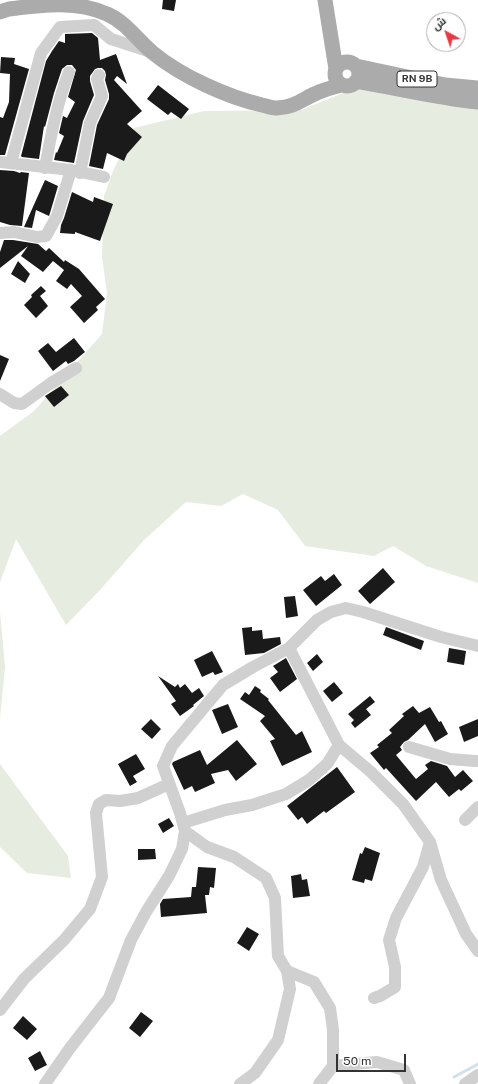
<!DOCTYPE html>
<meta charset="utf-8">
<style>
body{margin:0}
#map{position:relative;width:478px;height:1084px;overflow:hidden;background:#fff;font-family:"Public Sans",Cairo,sans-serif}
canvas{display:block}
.north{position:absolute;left:426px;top:12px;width:40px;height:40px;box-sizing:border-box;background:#fff;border:1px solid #adadad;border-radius:50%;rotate:320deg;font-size:11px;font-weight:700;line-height:16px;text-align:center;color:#333}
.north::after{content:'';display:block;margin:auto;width:14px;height:18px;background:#e63946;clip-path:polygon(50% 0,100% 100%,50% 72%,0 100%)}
.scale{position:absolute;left:336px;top:1054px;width:70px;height:18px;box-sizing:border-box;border:2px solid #333;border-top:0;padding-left:5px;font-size:12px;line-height:14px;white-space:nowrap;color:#333;-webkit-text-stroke:3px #fff;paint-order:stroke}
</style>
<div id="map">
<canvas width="478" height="1084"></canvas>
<div class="north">ش</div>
<div class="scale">50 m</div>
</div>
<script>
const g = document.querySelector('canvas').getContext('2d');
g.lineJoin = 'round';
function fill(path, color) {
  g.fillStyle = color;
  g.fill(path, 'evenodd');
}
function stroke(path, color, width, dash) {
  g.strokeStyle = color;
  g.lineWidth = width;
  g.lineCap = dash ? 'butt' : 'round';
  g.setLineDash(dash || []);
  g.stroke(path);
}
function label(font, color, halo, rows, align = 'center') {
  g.font = font + ' "Public Sans",sans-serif';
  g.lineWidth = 4;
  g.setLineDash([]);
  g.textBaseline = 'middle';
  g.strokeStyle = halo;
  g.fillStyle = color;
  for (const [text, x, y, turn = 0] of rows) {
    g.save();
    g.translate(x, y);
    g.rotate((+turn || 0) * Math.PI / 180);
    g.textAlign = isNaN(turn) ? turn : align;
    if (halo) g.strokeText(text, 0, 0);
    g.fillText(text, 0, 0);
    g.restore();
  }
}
fill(new Path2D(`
 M378 79 478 91V583L426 566 393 546 374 556 305 546 278 510 243 494 221 506 186 502 144 540 100 590 66 625 16 539 0 582V436L34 411 102 334 107 293 102 257 104 196 113 171 134 128 204 111 301 110Z
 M0 612 5 667 0 718Z
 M0 764 68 856 71 878 27 873 0 847Z`), '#e6ecdf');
stroke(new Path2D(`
 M454 1077 478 1064`), '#cfe2ee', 3);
fill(new Path2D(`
 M163 0H176L174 11 162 9Z
 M92 33 98 38 100 60 116 54 127 84 117 76 114 80 142 111 127 124 142 137 127 154 124 161 107 153 103 169 89 166 97 125 109 99V94L105 80 106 75 105 71 102 68H98L95 69 90 76V81L94 95 83 121 74 163 54 160 56 152 57 153 64 136 59 133 63 116 67 118 75 102 68 97 76 70 72 65H67L62 69 54 93 45 127 44 126 39 159 22 157 21 156 46 61 52 51 59 41 65 43V34Z
 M1 57 15 58 14 64 29 69 5 155H0V117L3 118 9 102 10 74 0 73Z
 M158 85 189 109 181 119 171 112 168 115 147 99Z
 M0 170 14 171 20 173 21 172 29 173 22 226 10 225 0 222Z
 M45 180 58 186 50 213 49 216 36 210 32 228 24 227Z
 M72 192 93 202 94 197 113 204 100 241 75 232V234L60 233 61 225 64 218Z
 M4 240H13L38 244 46 251 49 248 64 262 65 260 79 269 105 299 96 307 98 310 84 323 70 307 82 296 71 284 67 289 56 281 64 270 53 261 43 272 21 256 28 246 0 268V252Z
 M18 261 30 274 25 283 11 274Z
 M41 286 46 291 40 296 48 306 36 318 24 305 32 297 31 295Z
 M74 338 85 352 74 361 68 364 66 361 53 371 38 351 48 343 56 352Z
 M0 355 9 359 0 381Z
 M61 386 69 395 54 407 45 396Z
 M383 568 395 582 370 604 358 591Z
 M334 574 342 585 316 606 303 590 321 576 325 581Z
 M295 596 298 616 286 618 284 597Z
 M252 627V631L262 630 263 639 280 637 281 644 264 653 245 655 242 628Z
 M386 627 424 641 421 650 383 635Z
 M449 648 466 651 464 665 447 662Z
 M212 651 223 672 215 675 213 672 202 677 194 660Z
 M317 654 323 662 313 671 307 663Z
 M286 658 297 679 280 692 270 678 278 672 273 666Z
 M158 676 175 687 178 684 180 688 185 684 192 693 199 688 204 696 193 705 194 706 180 716 171 704 176 701Z
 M334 682 343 693 332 702 323 691Z
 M255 686 261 690 260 692 269 699 268 700 296 735 302 731 312 752 282 766 270 741 275 739 260 721 266 715 265 716 240 699 245 692 249 695Z
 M370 696 375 702 366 709 371 715 355 728 351 723 354 720 348 714Z
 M228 704 238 727 222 734 212 710Z
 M413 706 419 713 430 707 439 722 441 721 448 734 435 742 425 724 408 740 404 742 400 747 402 750 396 755 416 779 428 769 425 765 431 761 447 766 455 777 463 770 473 781 461 791 459 789 449 797 436 782 416 801 386 768 384 770 370 753 379 747 377 745 392 733 389 730 404 716 402 714Z
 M151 719 161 729 152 739 141 729Z
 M478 719V736L464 742 459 727Z
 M237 740 257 764 236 781 228 770 211 774 215 783 195 792 192 786 184 790 172 764 173 762 200 750 207 765Z
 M136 754 145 769 133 776 137 782 130 786 118 764Z
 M337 767 355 792 326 813 324 811 307 824 302 817 298 820 287 806Z
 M169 818 174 826 163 833 158 824Z
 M365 847 380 853 372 881 365 879 364 883 352 880 360 853 362 854Z
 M138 849H155L156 859 138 860Z
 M198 867 216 868 214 888 210 887 209 895H205L207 913 161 917 160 904 163 899 191 897 192 887H196Z
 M301 874 302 880 307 879 310 896 293 898 291 876Z
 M247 927 259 934 249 951 237 943Z
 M141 1012 153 1021 140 1037 129 1028Z
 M23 1016 37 1029 27 1040 13 1028Z
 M40 1051 47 1065 35 1071 28 1058Z`), '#1a1a1a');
stroke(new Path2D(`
 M0 162 71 170 104 177
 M11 163 41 53 60 27 94 25 111 39 151 52
 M45 168C51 135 57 103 69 72
 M80 173 90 123 102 96 97 79 99 75
 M0 233 14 232 37 237 46 236 57 216 71 170
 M0 394 14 403 22 404 51 383 76 368
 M289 648 339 745 371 772 403 804 430 842 441 880 466 934 478 951
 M409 747 450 759 475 761H478
 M465 820 478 807
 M183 823 225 810 252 805 286 794 309 780 327 764 339 745
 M185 831 207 847 234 857 266 878 275 898 278 956 287 971 290 989 278 1040 255 1073 240 1084
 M287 971 314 982 330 1008 333 1030V1066L377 1062 404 1070 410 1084
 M374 998 380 996 395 987V967L389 940 396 918 423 867 430 842
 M0 1010 24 979 64 940 90 909 102 877 96 813 99 804 106 800 120 801 138 798 169 784
 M45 1084 70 1048 109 998 131 940 146 912 169 876 182 849 185 831 180 813 163 766 172 746 223 685 253 667 289 648 317 620 331 612 346 608 363 612 441 637 478 646
 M319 1084 333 1066
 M465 1084 478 1075`), '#d0d0d0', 12);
stroke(new Path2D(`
 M325 0 336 69
 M0 12 9 9C42 5 76 0 107 14 126 22 138 41 153 53 181 76 227 97 262 105 267 106 272 108 277 108 296 107 302 99 319 92 326 89 334 87 342 85
 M335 74a12 12 0 1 1 24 0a12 12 0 1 1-24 0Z
 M356 66 445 85 478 88
 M356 81C397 88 437 98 478 102`), '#ababab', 15);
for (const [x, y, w] of [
 [417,79,40]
]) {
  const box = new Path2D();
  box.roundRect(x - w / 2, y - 8, w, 16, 3);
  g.fillStyle = '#fff';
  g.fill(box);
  stroke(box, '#333', 1);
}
label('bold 10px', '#333', null, [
 ["RN 9B",417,79]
]);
</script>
